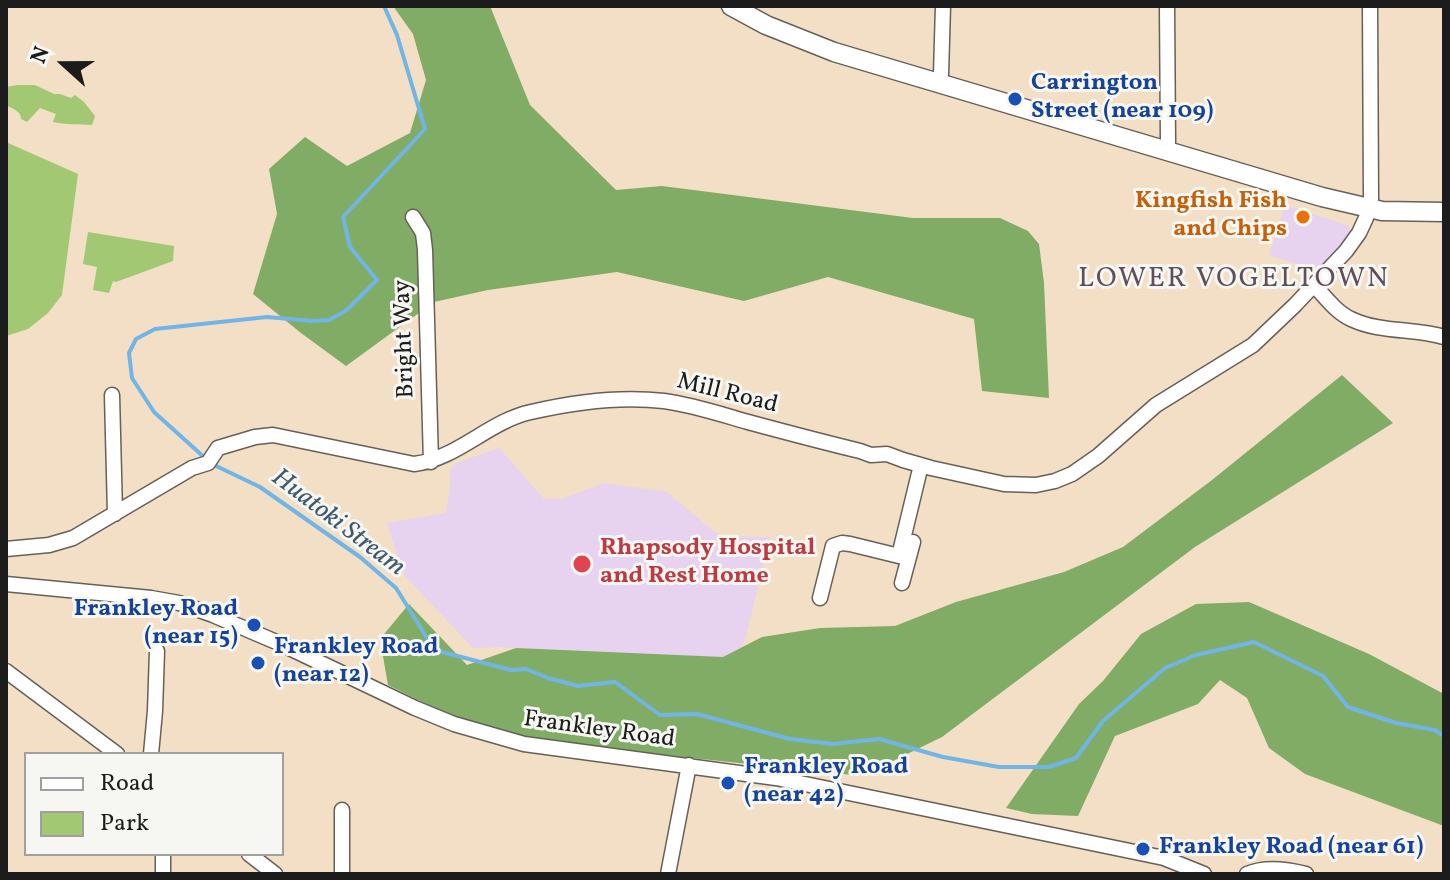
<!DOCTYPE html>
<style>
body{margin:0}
#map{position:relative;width:1450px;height:880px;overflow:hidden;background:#f2dfc5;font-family:Vollkorn,serif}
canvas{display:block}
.frame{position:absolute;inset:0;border:8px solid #1c1c1c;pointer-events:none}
.legend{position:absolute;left:24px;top:752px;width:260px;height:104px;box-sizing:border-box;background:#f6f6f2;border:2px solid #9f9f9c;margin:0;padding:10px 14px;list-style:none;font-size:24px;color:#1c1c1c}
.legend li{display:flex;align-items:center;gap:16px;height:40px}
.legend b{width:40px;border:2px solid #9f9f9c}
.north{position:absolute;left:24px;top:24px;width:80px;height:80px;-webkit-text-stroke:6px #f6f6f2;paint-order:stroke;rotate:291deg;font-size:22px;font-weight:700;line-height:32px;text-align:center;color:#1c1c1c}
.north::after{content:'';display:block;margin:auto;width:28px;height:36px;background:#1c1c1c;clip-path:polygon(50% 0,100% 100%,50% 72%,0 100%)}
</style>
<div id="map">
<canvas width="1450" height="880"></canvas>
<div class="frame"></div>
<ul class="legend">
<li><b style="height:10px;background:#fff"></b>Road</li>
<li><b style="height:22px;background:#a2c873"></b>Park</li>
</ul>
<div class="north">N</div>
</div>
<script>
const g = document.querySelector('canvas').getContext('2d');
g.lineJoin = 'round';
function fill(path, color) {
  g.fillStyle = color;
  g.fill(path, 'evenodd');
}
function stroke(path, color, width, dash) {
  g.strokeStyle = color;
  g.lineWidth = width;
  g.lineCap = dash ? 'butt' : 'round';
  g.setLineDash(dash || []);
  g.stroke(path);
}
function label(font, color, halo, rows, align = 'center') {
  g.font = font + ' Vollkorn,serif';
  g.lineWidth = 6;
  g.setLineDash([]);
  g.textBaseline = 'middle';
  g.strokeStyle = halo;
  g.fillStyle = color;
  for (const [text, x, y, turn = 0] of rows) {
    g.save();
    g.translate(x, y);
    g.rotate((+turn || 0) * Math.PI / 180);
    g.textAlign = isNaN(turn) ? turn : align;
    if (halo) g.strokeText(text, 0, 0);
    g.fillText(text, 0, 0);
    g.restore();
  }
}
fill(new Path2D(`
 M1285 205 1349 226 1351 232 1344 244 1317 270 1269 255Z
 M499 448 544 499H562L604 483 667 492 719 536 770 537 746 636 736 662 497 647 473 648 404 575 387 523 446 513 450 487V469L456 463Z`), '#e7d2ef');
fill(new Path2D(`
 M17 85H35L54 94H60L71 98 75 95 84 102 95 116 92 125C78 124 67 125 53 122L56 114 40 108 27 122 21 119C21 111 13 109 6 105V87Z
 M6 142 78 174 62 295 48 313 28 329 6 336Z
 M88 232 174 246 173 261 116 282 113 281 109 293 93 290 97 267 83 264Z`), '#a2c873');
fill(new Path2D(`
 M393 6H490L530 105 616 190 662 186 913 218H1000L1028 231 1039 244 1044 283 1049 398 982 391 974 319 828 277 744 301 617 272 488 290 434 302 346 366 301 333 253 294 277 214 269 169 305 137 347 166 410 133 426 80 413 34Z
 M1342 375 1393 423 1195 547 942 737 862 776 493 737 388 685 380 639 409 604 467 665 516 648 723 657 762 637 820 628 895 626 956 602 1064 572 1123 547 1212 480Z
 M1249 602 1369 654 1444 694V826L1305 774 1269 748 1247 698 1220 680 1198 704 1115 736 1078 816 1032 814 1006 808 1079 704 1103 681 1141 634 1196 604Z`), '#81ac65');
stroke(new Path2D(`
 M205 458 154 412 132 378 129 353 136 339 155 329 267 317 313 321 329 320 347 310 377 280 350 247 343 217 425 129 397 35 384 6
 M212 464 260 487 360 557 396 588 432 646 442 652 511 670 526 669 548 678 578 686 615 682 660 715 697 714 790 739 833 744 879 739 943 757 999 767H1049L1076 758 1103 721 1165 668 1196 655 1254 642 1323 676 1348 707 1396 723 1435 730 1444 736`), '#71b5e7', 4);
const minor = new Path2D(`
 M938 83 941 74 943 6
 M1165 151 1168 142 1167 6
 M413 217 423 233 425 250 431 462
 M1314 285C1325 297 1336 312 1351 319 1380 333 1414 328 1444 337
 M112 395 115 514
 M6 549 49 545 73 538 192 468 208 463 218 448 255 437 273 435 414 464C457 459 489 421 531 412 574 402 621 396 664 401 693 405 720 414 748 422 785 432 823 442 860 451L871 455 887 454 903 460 931 468 1004 484 1036 485 1055 481 1072 474 1098 456 1156 405 1253 345 1295 305 1346 251 1359 233 1366 218 1371 199 1370 6
 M902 583 913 542
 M6 584 151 598 179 603 213 615 281 644 415 708 454 724 524 744 776 778 1164 858 1204 874
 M820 598 833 546 842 543 850 544 899 556 921 465
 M6 671 117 754
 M151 754 155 711 157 651
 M163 854V874
 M249 854 275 874
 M342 874V810
 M668 874 689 765
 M1247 874C1265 866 1287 869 1306 874`);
const major = new Path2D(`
 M731 6 766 25 834 52 1322 197 1382 211 1444 212`);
stroke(minor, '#676057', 17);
stroke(major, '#676057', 21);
stroke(minor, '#fff', 14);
stroke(major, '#fff', 18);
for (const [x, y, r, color] of [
 [1015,99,8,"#1a4fb4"],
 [1303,217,8,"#e8710a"],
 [582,564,10,"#e0444e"],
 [254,625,8,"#1a4fb4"],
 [258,663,8,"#1a4fb4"],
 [728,783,8,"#1a4fb4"],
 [1143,849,8,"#1a4fb4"]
]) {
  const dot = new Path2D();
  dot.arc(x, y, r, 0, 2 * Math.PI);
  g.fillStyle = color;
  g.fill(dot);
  stroke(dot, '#f6f6f2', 3);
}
label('bold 24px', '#164399', '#f6f6f2', [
 ["Carrington",1031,85],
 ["Street (near 109)",1031,113],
 ["Frankley Road",238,611,"right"],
 ["(near 15)",238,639,"right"],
 ["Frankley Road",274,649],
 ["(near 12)",274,677],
 ["Frankley Road",744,769],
 ["(near 42)",744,797],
 ["Frankley Road (near 61)",1159,849]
], 'left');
label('bold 24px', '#c56008', '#f6f6f2', [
 ["Kingfish Fish",1287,203],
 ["and Chips",1287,231]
], 'right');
label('24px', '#1c1c1c', '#f6f6f2', [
 ["Bright Way",406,339,-92],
 ["Mill Road",727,395,14],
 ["Frankley Road",599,731,8]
]);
label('bold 24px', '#be3a42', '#f6f6f2', [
 ["Rhapsody Hospital",600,550],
 ["and Rest Home",600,578]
], 'left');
label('italic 26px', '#3e596d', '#f6f6f2', [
 ["Huatoki Stream",337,524,37]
]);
g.letterSpacing = '2px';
label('28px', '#614e5b', '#f6f6f2', [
 ["LOWER VOGELTOWN",1234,281]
]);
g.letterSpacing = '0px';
</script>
